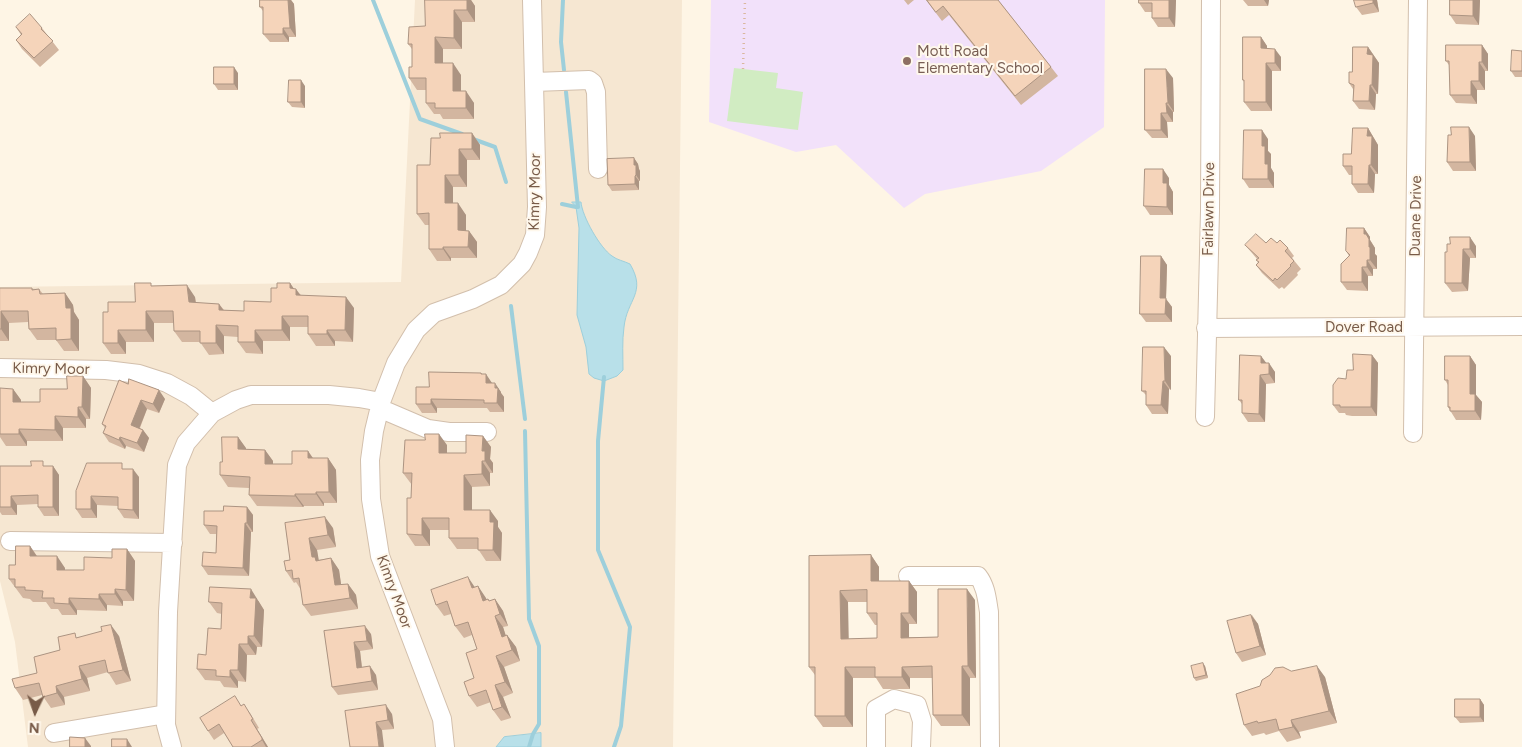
<!DOCTYPE html>
<style>
body{margin:0}
#map{position:relative;width:1522px;height:747px;overflow:hidden;background:#fef5e5;font-family:Figtree,sans-serif}
canvas{display:block}
.north{position:absolute;left:10px;top:687px;width:50px;height:50px;-webkit-text-stroke:4px #fff8ec;paint-order:stroke;rotate:183deg;font-size:14px;font-weight:700;line-height:20px;text-align:center;color:#785b48}
.north::after{content:'';display:block;margin:auto;width:18px;height:22px;background:#785b48;clip-path:polygon(50% 0,100% 100%,50% 72%,0 100%)}
</style>
<div id="map">
<canvas width="1522" height="747"></canvas>
<div class="north">N</div>
</div>
<script>
const g = document.querySelector('canvas').getContext('2d');
g.lineJoin = 'round';
function fill(path, color) {
  g.fillStyle = color;
  g.fill(path, 'evenodd');
}
function stroke(path, color, width, dash) {
  g.strokeStyle = color;
  g.lineWidth = width;
  g.lineCap = dash ? 'butt' : 'round';
  g.setLineDash(dash || []);
  g.stroke(path);
}
function label(font, color, halo, rows, align = 'center') {
  g.font = font + ' Figtree,sans-serif';
  g.lineWidth = 4;
  g.setLineDash([]);
  g.textBaseline = 'middle';
  g.strokeStyle = halo;
  g.fillStyle = color;
  for (const [text, x, y, turn = 0] of rows) {
    g.save();
    g.translate(x, y);
    g.rotate((+turn || 0) * Math.PI / 180);
    g.textAlign = isNaN(turn) ? turn : align;
    if (halo) g.strokeText(text, 0, 0);
    g.fillText(text, 0, 0);
    g.restore();
  }
}
fill(new Path2D(`
 M415 0H682L673 747H28L15 642 0 581V287L401 282Z`), '#f6e7d2');
fill(new Path2D(`
 M711 0H1105L1104 127 1041 171 925 194 904 208 836 145 796 152 709 122Z`), '#f2e1fa');
fill(new Path2D(`
 M734 68 778 73 776 88 803 92 798 130 727 121Z`), '#d1ecc2');
const water = new Path2D(`
 M572 202H581C582 216 600 248 612 256 617 260 624 261 630 264 647 293 627 299 624 327 622 341 623 356 623 370L617 376 604 381 594 378 589 374 586 347 577 315 579 228 576 207Z
 M541 733V747H496L504 737Z`);
fill(water, '#b8e0e9');
stroke(water, '#9dcfdb', 1);
stroke(new Path2D(`
 M373 0 420 119 462 134
 M563 0 561 42 564 70
 M566 92 578 207
 M473 139 495 147 506 182
 M562 204 576 207
 M511 306 525 419
 M604 377 598 441V550L630 627 621 726 614 747
 M525 431 529 619 539 646V724L533 734 529 747`), '#9dcfdb', 4);
const minor = new Path2D(`
 M534 82 589 80 593 83 596 92 598 169
 M1206 328 1522 326
 M0 368 106 370 139 374 167 383 191 396 212 413 236 400 251 395H329L359 398 381 402
 M379 408 428 429 449 432H487
 M1205 417 1210 211 1211 0
 M1413 433 1418 0
 M10 541 173 543
 M908 576H978C986 586 987 600 989 612L990 747
 M54 733 166 714
 M172 747 166 725 168 612 177 465 186 443 212 413
 M445 747 442 719 380 556 371 499 370 460 374 431 381 402 396 363 416 330 434 313 473 299 501 285 522 264 528 253 535 235 537 207 532 0
 M876 747V709L894 699 917 705 922 721 921 747`);
stroke(minor, '#d2bfac', 20);
stroke(new Path2D(`
 M743 69 745 0`), '#dab79d', 2.5, [1, 4]);
stroke(minor, '#fff', 18);
fill(new Path2D(`
 M260 0H291L294 4 296 37H289V42H270L263 34V11L260 7Z
 M425 0H471L475 6V22H462V49H443V63L461 75V91L474 103V119H443L440 114H434L426 103V90H417L409 78 412 67V49L408 44 425 26Z
 M904 0H914L908 5Z
 M926 0H998L1051 67 1058 76 1021 105 949 15 942 21Z
 M1139 0H1176L1175 27H1158L1152 18V12H1145L1139 3Z
 M1243 0H1269L1268 6H1248Z
 M1377 0 1379 12 1362 15 1356 7Z
 M1480 0 1479 25 1456 24 1450 15Z
 M16 27 42 28 59 50 40 67 22 49 16 40 21 35Z
 M1261 37 1267 46V48L1281 57V71H1272V111H1251L1244 102V82L1243 80Z
 M1482 45 1488 54V71H1485V90H1477V104L1456 103 1450 95 1449 65 1446 61Z
 M1368 47 1379 63 1378 94H1376L1375 110 1359 109 1353 101V89L1349 83 1352 72Z
 M1522 51V77H1515L1511 71Z
 M238 73V90H218L214 84Z
 M1173 78 1174 112H1173V122H1167L1168 138H1152L1145 130Z
 M305 86V108L292 107 288 102Z
 M1368 128 1378 145V174H1375L1374 193H1358L1352 184V175H1349L1343 166 1351 154Z
 M472 133 480 145V160H467V187H453V203L466 215V231H469L477 242V258H451V261H437L429 249V225H425L417 214 430 165 440 138Z
 M1475 136 1476 171H1453L1447 162Z
 M1268 139V151L1271 154V168L1274 173V188H1249L1243 179Z
 M634 158 638 164 639 169 640 171V181H639V190L612 191 608 185Z
 M1169 178V185L1173 192V215H1150L1144 206Z
 M1364 228 1370 237V240L1375 248V254L1377 256V269H1373V276H1368V291L1347 290 1341 282 1349 256 1346 251Z
 M1266 243H1277L1288 248 1294 256 1292 258 1301 269 1297 273 1298 275 1284 289 1282 287 1279 289 1262 273 1256 265 1258 262 1256 260 1257 259 1252 253 1245 245Z
 M1476 246V258H1470L1468 291 1452 292 1445 283 1447 252Z
 M1161 256 1167 265 1166 299 1172 307V322H1146L1140 314Z
 M290 283 294 289 301 295 354 308 353 342 335 341V346H316L308 334V327H290V341H263V354L246 353 238 342V337L224 336V354L209 355 200 342H182L174 331V323H154V342H126V354H111L103 343 108 312 135 302 153 286 195 297 196 303 219 304 224 310 244 311 271 302 277 288Z
 M0 288 39 289 43 294 65 293 73 305 74 312 79 320V351H64L56 340H37L29 329 28 322 9 323V341H0Z
 M1372 355 1378 363 1377 416H1352L1346 415 1345 413H1339L1333 405 1346 379 1353 370Z
 M1171 356V390L1169 389 1168 414H1152L1146 405V395L1142 391Z
 M1261 356 1266 363 1275 372V383L1266 384 1265 422H1248L1242 413V404L1239 400Z
 M1470 356 1476 365V395L1482 402 1481 420H1456L1448 407V385L1445 380Z
 M481 373 501 392V393L504 397V412H490L487 408H437V413H422L416 404 429 387Z
 M83 376 91 388 90 419H86V428H63V441H27V446H6L0 437V389H13L21 400V402H40L67 389Z
 M119 380 165 399 159 413 147 409 140 428 143 430 149 438 144 452 126 446 125 449 109 442 103 433 105 428 102 424Z
 M483 436 491 447 490 459 493 463V473H490V486L472 487V510L498 521V527L502 533 501 561H486L478 549H457L449 538V530H430V546H415L407 534 411 498 412 485 403 473 447 445V453H466Z
 M238 437 246 449 265 450 273 461V464H292L308 451 313 458H328L336 470 337 503H324V506H304L303 507 257 506 249 495V488L228 487 220 475 222 462Z
 M0 466H53L59 475V516H44L38 507V504L17 505V515H2L0 512Z
 M126 469 139 477V519L124 518 118 509V506L97 505V518H82L76 509Z
 M247 507 253 515V532H251L249 576 208 575 202 566 216 553V534H210L204 525 223 511Z
 M285 523 333 528 336 547 317 550 318 560 331 558 339 570 341 585 348 584 356 595 358 609 311 616 303 605 301 590 296 582 294 583 286 571 290 560Z
 M30 546 37 556 65 568V570H84L112 558 127 549 135 561 134 601H123V606L107 605V611L77 610V615H62L58 609H51L46 602H33L30 599 23 598 9 579Z
 M871 555 879 567V581H909L917 592V624H909V637H938L975 600 976 678H970V726H941L933 715V678H910V689H883L876 678H853V727H823L815 716V675L809 667V556ZM848 602H867V613L875 625H877V638L848 639Z
 M478 586 486 600 490 601 495 599 503 611 508 626 503 627 506 636 507 635 516 647 520 661 504 667 513 693 503 697 511 718 501 721 493 710 491 702 477 707 469 696 474 678 477 649 472 635 464 638 455 626 451 614 444 616 436 605Z
 M259 601V602L264 610 262 647H257L256 655H247L246 682 238 681V688L224 687 220 681 205 680 197 669 206 655 221 629 222 614 217 613 209 602Z
 M1252 615 1258 624 1266 655 1242 662 1236 653Z
 M324 631 371 634 373 649 360 651 362 668 376 675 378 690 338 695 332 687Z
 M119 636 131 681 116 685 108 672 87 678 90 691 64 697 65 705 51 708 42 695 23 700 15 688 37 673 60 650 78 637Z
 M1205 666 1208 678 1196 681 1194 678Z
 M1291 671 1325 677 1337 723 1299 732 1301 738 1287 742 1279 731 1266 735 1264 733 1252 736 1244 725 1260 686Z
 M1480 699 1484 705V722L1460 723 1455 717Z
 M242 706 250 713 259 728 257 729 268 747H233L224 733 214 740 208 731Z
 M345 711 392 714 394 729 382 730Z`), '#d3b6a0');
fill(new Path2D(`
 M286 0H291L294 4 296 37 290 28Z
 M467 0H471L475 6V22L467 10Z
 M1169 0H1176L1175 27 1169 18Z
 M1264 0H1269L1268 6Z
 M1373 0H1377L1379 12 1373 3Z
 M1473 0H1480L1479 25 1473 16Z
 M454 10 462 22V49L454 38Z
 M283 28 289 37V42L283 34Z
 M435 37 443 49V75L435 63Z
 M1261 37 1267 46V57L1261 48Z
 M1482 45 1488 54V71L1482 62Z
 M1368 47 1379 63 1378 94 1372 85 1367 54Z
 M1275 49 1281 57V71L1275 63Z
 M1479 62 1485 71V90L1479 81Z
 M453 63 461 75V103L453 91Z
 M1266 63 1272 71V111L1266 102Z
 M234 67 238 73V90L234 84Z
 M1166 69 1173 78 1174 112 1168 103Z
 M301 80 305 86V108L301 102Z
 M1471 81 1477 90V104L1471 95Z
 M1370 85 1376 94 1375 110 1369 101Z
 M466 91 474 103V119L466 108Z
 M1166 103 1173 112V122L1167 113Z
 M1161 113 1167 122 1168 138 1161 130Z
 M1469 127 1475 136 1476 171 1470 162Z
 M1368 128 1378 145V174L1371 165 1367 136Z
 M1262 130 1268 139V151L1271 154V168L1274 173V188L1268 179 1265 164 1262 146Z
 M472 133 480 145V160L472 149Z
 M459 149 467 160V187L459 175Z
 M634 158 638 164 639 169 640 171V181L636 175 634 165Z
 M1369 165 1375 174 1374 193 1368 184Z
 M1163 169 1169 178V185L1173 192V215L1167 207 1163 183Z
 M445 175 453 187V215L445 203Z
 M635 176 639 181V190L635 184Z
 M458 203 466 215V242L458 230Z
 M1364 228 1370 237V240L1375 248V254L1377 256V269L1370 260 1369 247 1364 234Z
 M469 231 477 242V258L468 247Z
 M1470 237 1476 246V258L1470 249Z
 M443 247 451 258V261L443 249Z
 M1463 249 1470 258 1468 291 1462 283Z
 M1161 256 1167 265 1166 299 1172 307V322L1165 314 1160 298Z
 M1367 260 1373 269V276L1367 267Z
 M1362 267 1368 276V291L1362 282Z
 M290 283 296 292V289L304 300V307L290 288Z
 M187 285 195 297 197 314 189 302Z
 M65 293 73 305 74 312 79 320V351L71 339 66 308Z
 M346 297 354 308 353 342 345 330Z
 M219 304 227 315 219 310Z
 M1 311 9 323V341L1 329Z
 M146 311 154 323V342L146 330Z
 M282 316 290 327V341L282 330Z
 M216 325 224 336V354L216 343Z
 M118 330 126 342V354L118 343Z
 M255 330 263 341V354L255 342Z
 M327 330 335 341V346L327 334Z
 M1164 347 1171 356V390L1165 381Z
 M1372 355 1378 363 1377 416 1371 407Z
 M1261 356 1267 364 1261 363Z
 M1470 356 1476 365V395L1482 402 1481 420 1475 411 1470 394Z
 M1269 363 1275 372V383L1269 374Z
 M481 373 486 380V374L492 383V392L481 374Z
 M1260 375 1266 384 1265 422 1259 414Z
 M83 376 91 388 90 419 82 407Z
 M1163 381 1169 389 1168 414 1161 405Z
 M495 383 501 392V393L504 397V412L497 403Z
 M13 389 21 400V413L13 402Z
 M159 390 165 399 159 413 153 404Z
 M431 399 437 408V413L431 404Z
 M141 400 147 409 137 434 131 425Z
 M78 407 86 419V428L78 417Z
 M55 416 63 428V441L55 430Z
 M19 429 27 441V446L19 434Z
 M143 430 149 438 144 452 137 443Z
 M439 434 447 445V464L439 453Z
 M483 436 491 447 490 459 493 463V473L485 461 482 451Z
 M120 437 126 446 125 449 119 440Z
 M238 437 246 448V461L238 449Z
 M265 450 273 461V475L265 464Z
 M308 451 316 463 308 458Z
 M328 458 336 470 337 503 329 492Z
 M482 461 490 473V486L482 474Z
 M53 466 59 475V516L53 507Z
 M133 469 139 477V519L133 510Z
 M464 475 472 487V521L464 510Z
 M316 492 324 503V506L316 494Z
 M295 494 304 506 303 507 295 496Z
 M11 496 17 505V515L11 507Z
 M91 496 97 505V518L91 509Z
 M247 507 253 515V532L247 523Z
 M490 510 498 521V527L502 533 501 561 493 550 490 522Z
 M325 517 333 528 336 547 328 535Z
 M422 518 430 530V546L422 535Z
 M245 523 251 532 249 576 243 568Z
 M309 538 317 550 319 561 324 568 312 557Z
 M30 546 38 558 30 556Z
 M127 549 135 561 134 601 126 590Z
 M871 555 879 567V592L871 581Z
 M57 556 65 568V581L57 570Z
 M331 558 339 570 343 597 335 585Z
 M468 577 476 589 472 588Z
 M909 581 917 592V624L909 613Z
 M348 584 356 595 358 609 350 598Z
 M478 586 486 598 491 612 483 601Z
 M115 589 123 601V606L115 594Z
 M251 589 264 610 262 647 254 636 250 598Z
 M967 589 975 600 976 678 968 666Z
 M840 591 848 602 849 651 841 639Z
 M99 594 107 605V611L99 599Z
 M69 598 77 610V615L69 604Z
 M495 599 503 611 508 626 500 614Z
 M901 613 909 624V649L901 638Z
 M1251 615 1258 624 1266 655 1260 646Z
 M495 616 503 627 510 649 502 637Z
 M111 625 119 636 131 681 123 670Z
 M365 626 371 634 373 649 367 641Z
 M507 635 516 647 520 661 512 650Z
 M248 636 257 647 256 655 248 644Z
 M354 642 360 651 363 677 357 668Z
 M239 644 247 655 246 682 238 670Z
 M496 656 504 667 513 693 505 682Z
 M1203 663 1205 666 1208 678 1206 675Z
 M79 666 87 678 90 691 82 679Z
 M370 666 376 675 378 690 372 681Z
 M962 666 970 678V726L962 715Z
 M1317 666 1325 677 1337 723 1329 711Z
 M845 667 853 678V727L845 716Z
 M902 667 910 678V689L902 677Z
 M230 670 238 681V688L230 677Z
 M495 685 503 697 511 718 502 707Z
 M56 686 64 697 65 705 57 693Z
 M1480 699 1484 705V722L1480 717Z
 M386 705 392 714 394 729 388 720Z
 M251 720 257 729 268 747H266L262 740Z
 M1291 720 1299 732 1301 738 1293 727Z
 M376 722 382 730 384 747H379Z
 M85 738 91 746V747H85Z
 M127 739 132 747H127Z`), '#ac9482');
const building = new Path2D(`
 M260 0H288L290 28H283V34H263V7H260Z
 M425 0H467V10H454V38L435 37V63H453V91H466V108H435V103H426V78H409V67H412V44H408L409 27 425 26Z
 M927 0H998L1051 67 1015 96 943 6 936 12Z
 M1139 0H1169V18H1152V3H1139Z
 M1354 0H1373V3L1356 7Z
 M1450 0H1473V16L1450 15Z
 M30 14 42 28 41 29 53 41 34 58 16 40 22 34 16 27Z
 M1243 37H1261V48L1275 49V63H1266V102H1244V80H1243Z
 M1446 45H1482V62H1479V81H1471V95H1450L1449 61H1446Z
 M1353 47H1368L1367 54 1373 55 1372 85H1370L1369 101H1353L1354 85 1349 83V72H1352Z
 M1512 50 1522 51V71H1511Z
 M214 67H234V84H214Z
 M1145 69H1166L1168 103H1166L1167 113H1161V130H1145Z
 M289 80H301V102H288Z
 M1451 127H1469L1470 162H1447L1448 135H1451Z
 M1353 128H1368L1367 136H1372L1371 165H1369L1368 184H1352V166H1343V154H1351Z
 M1244 130H1262V146H1265V164H1268V179H1243Z
 M440 133H472V149H459V175H445V203H458V230L469 231 468 247H443V249H429V213L417 214V165H430L431 138H440Z
 M634 158V165H636V175L635 176V184L608 185 607 159Z
 M1145 169H1163V183H1167V207L1144 206Z
 M1347 228H1364V234H1366L1369 239V247H1370V260H1367V267H1362V282H1341V264L1350 255 1346 251Z
 M1256 234 1266 243 1271 238 1277 243 1280 240 1288 248 1285 251 1294 261 1290 265 1291 266 1277 280 1275 278 1273 281 1256 265 1259 262 1256 260 1259 258 1245 245Z
 M1450 237H1470V249H1463L1462 283H1445V252H1447V244H1450Z
 M1141 256H1161L1160 298H1166L1165 314H1140Z
 M135 283H151V286L187 285 189 302 219 304V310L244 311V301L271 302V288H277V283H290V288L296 289V295L346 297 345 330H327V334H308V316H282V330H255V342H238V326L216 325V343H200V331H174L173 311H146V330H118V343H103V312H108V302H135Z
 M0 288H32V290L39 289 40 294 65 293 66 308H71V339L56 340V328L29 329 28 311H1V329H0Z
 M1143 347H1164L1165 381H1163L1161 405H1146V391H1142Z
 M1353 354 1372 355 1371 407H1340V405H1333V385L1338 378 1346 379 1347 370H1353Z
 M1240 355 1261 356V363H1269V374L1260 375 1259 414 1242 413V400H1239Z
 M1445 356H1470V394H1475V411H1450V407H1448V380H1445Z
 M429 372 481 373V374H486V383H495V388H498L497 403H484V400L431 399V404H416V387H429Z
 M67 376H83L82 407H78V417L55 416V430L19 429V434H0V388L13 389V402H40V389H67Z
 M129 379 159 390 153 404 141 400 131 425 143 430 137 443 120 437 119 440 103 433 106 426 102 424 119 380 128 384Z
 M425 434H439V453H466V435L483 436 482 451H485V461H482V474L464 475V510H490V522H494L493 550H478V538H449V518H422V535L407 534V498H411L412 473H403L405 440H425Z
 M222 437H238V449L265 450V464H292V451H308V458H328L329 492H316V494H295V496L249 495 250 477 220 475V462H222Z
 M31 461H43V466H53V507H38V495L11 496V507H0V466H31Z
 M87 463H122V469H133V510L118 509V497L91 496V509H76V491Z
 M224 506 247 507V523H245L243 568 202 566 203 552 216 553 217 526 204 525V511H223Z
 M325 517 328 535 309 538 312 557H315L316 561 331 558 335 585 348 584 350 598 303 605 299 578 293 579 292 570 286 571 284 561 290 560 285 523Z
 M16 546H30V556H57V570H84V557L112 558V549H127L126 590 115 589V594H99V599L69 598V604L54 603V598H42L43 591 25 590V587H15V579H9V565H15Z
 M871 555V581H909V613H901V638L938 637V589H967L968 666H962V715H933L932 666 902 667V677H875V667H845V716H815V667H809V556ZM867 590V613H877V638L841 639 840 591Z
 M468 577 472 588 478 586 483 601 488 599 489 601 495 599 500 614 495 616 502 637 507 635 512 650 496 656 505 682 495 685 502 707 493 710 486 690 469 696 464 682 474 678 466 653 477 649 468 622 455 626 447 601 436 605 431 590Z
 M210 587 251 589 250 598H256L254 636H248V644H239L238 670H230V677L216 676V670L197 669 198 654 206 655 208 628 221 629 222 603 209 602Z
 M1251 615 1260 646 1236 653 1227 621Z
 M111 625 123 670 108 673 105 660 79 666 82 679 56 686 57 693 43 697 39 683 15 688 12 679 37 673 34 657 60 650 58 637 75 633 76 638 102 631 101 627Z
 M365 626 367 641 354 642 357 668 370 666 372 681 332 687 324 631Z
 M1203 663 1206 675 1194 678 1191 666Z
 M1317 666 1329 711 1291 720 1293 727 1279 730 1276 719 1258 723 1257 721 1244 725 1236 694 1260 686 1262 680 1270 675 1275 668 1283 667 1291 671Z
 M235 696 241 706 244 704 253 719 251 720 262 738V740L251 747H233L219 724 208 731 200 718Z
 M1455 699H1480V717H1455Z
 M386 705 388 720 376 722 379 747H350L345 711Z
 M70 737 85 738V747H70Z
 M112 739H127V747H112Z`);
fill(building, '#f5d4ba');
stroke(building, '#ac9482', 1);
for (const [x, y, r, color] of [
 [907,61,5,"#8d6e63"]
]) {
  const dot = new Path2D();
  dot.arc(x, y, r, 0, 2 * Math.PI);
  g.fillStyle = color;
  g.fill(dot);
  stroke(dot, '#fff8ec', 2);
}
label('15px', '#785e54', '#fff8ec', [
 ["Mott Road",917,52],
 ["Elementary School",917,69]
], 'left');
label('15px', '#785b48', '#fff8ec', [
 ["Kimry Moor",535,192,-89],
 ["Fairlawn Drive",1209,209,-89],
 ["Duane Drive",1416,216,-89],
 ["Dover Road",1364,328],
 ["Kimry Moor",51,369,1],
 ["Kimry Moor",394,592,70]
]);
</script>
